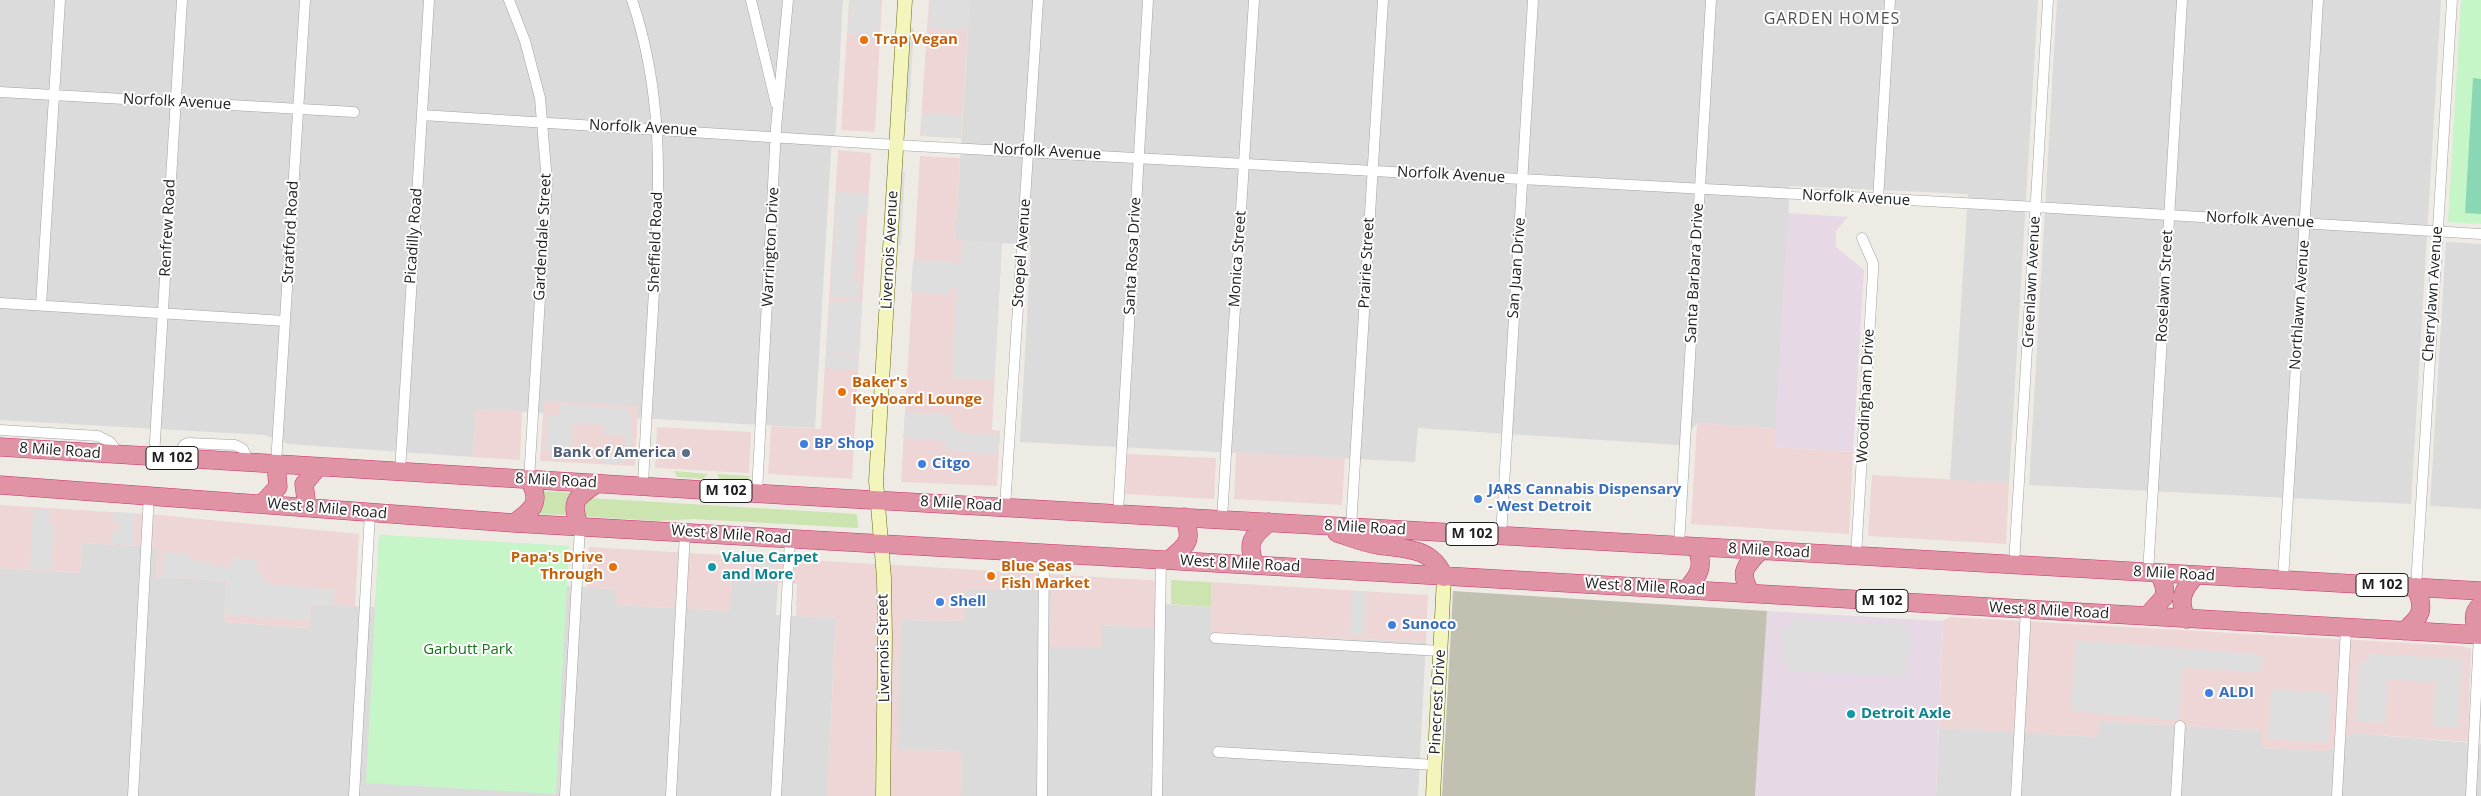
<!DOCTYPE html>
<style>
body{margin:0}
canvas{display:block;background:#eeebe5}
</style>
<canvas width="2481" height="796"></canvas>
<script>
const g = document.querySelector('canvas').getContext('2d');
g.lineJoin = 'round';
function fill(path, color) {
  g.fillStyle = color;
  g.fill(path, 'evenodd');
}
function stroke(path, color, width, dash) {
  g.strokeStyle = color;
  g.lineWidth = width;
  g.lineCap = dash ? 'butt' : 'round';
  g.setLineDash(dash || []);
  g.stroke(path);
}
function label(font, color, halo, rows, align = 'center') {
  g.font = font + ' "Open Sans",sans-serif';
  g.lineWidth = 4;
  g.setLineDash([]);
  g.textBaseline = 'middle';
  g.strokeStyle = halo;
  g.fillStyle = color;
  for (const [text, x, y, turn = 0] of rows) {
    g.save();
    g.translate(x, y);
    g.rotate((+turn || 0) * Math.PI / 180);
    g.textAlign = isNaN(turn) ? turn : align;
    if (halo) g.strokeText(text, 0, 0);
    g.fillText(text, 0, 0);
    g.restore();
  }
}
fill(new Path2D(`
 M0 0H843L836 129 831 151 815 428 476 409 473 457 289 444 264 435 0 420Z
 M970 0H2038L2009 483 1950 480 1968 194 1790 186 1776 428 1697 423 1678 445 1418 428 1415 462 1020 442 1031 245 955 240Z
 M2057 0H2441L2411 504 2029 485Z
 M2446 242 2481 244V509L2430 506Z
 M379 535 569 546 567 586 615 589V605L729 611 732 580 778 583 776 615 836 618 827 796H0V568L80 573 82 543 158 547 156 577 226 581 224 622 309 628 311 604 375 607Z
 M964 589H1052L1051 647 1102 625 1163 628 1164 604 1211 607V633L1426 642 1418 796H961L962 751 898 750 900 620 964 621Z
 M2099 721 2263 731 2262 748 2327 751 2353 733 2481 744V796H1936L1939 728 2098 737Z`), '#dcdbdb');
fill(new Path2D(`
 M849 0H882L875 132 841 130Z
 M929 0H970L961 138 920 136Z
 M838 150 871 153 852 479 768 474 771 426 821 429Z
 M920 156 960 158 955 240 1002 243 992 430 1000 431 997 486 901 482Z
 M544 401 638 406 635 466 540 461Z
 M476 409 522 411 520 460 473 457Z
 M1697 423 1776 428 1775 447 1853 452 1849 534 1691 524Z
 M657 427 751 432 749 473 655 468Z
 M1236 452 1345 458 1342 505 1234 499Z
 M1127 454 1216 458 1214 499 1125 494Z
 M1872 475 2009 483 2006 544 1868 536Z
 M0 505 159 515 359 534 355 607 311 604 310 628 224 622 226 581 156 577 157 547 82 543 80 573 0 568Z
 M589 547 1165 581 1163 628 1102 625V648L1050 647 1052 589H965L964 621 901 620 898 750 962 751 961 796H827L836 618 796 616 797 584 732 580 730 611 615 605V589L587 588Z
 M1211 582 1428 595 1426 642 1211 633Z
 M1950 617 2461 646 2471 649 2468 742 2353 733 2327 751 2262 748V731L2099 721 2098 737 1939 728 1943 621Z`), '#eed6d6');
fill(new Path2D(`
 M1788 213 1848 217 1836 231V247L1864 270 1853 452 1774 447Z
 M1767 611 1943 621 1936 796H1755Z`), '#e7d8e5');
fill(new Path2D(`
 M1453 591 1767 611 1755 796H1442Z`), '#c2c1b1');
fill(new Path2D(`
 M674 471 708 474 703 479 677 477Z
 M717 474 751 476 744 482 720 480Z
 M542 491 572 493 567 515 537 514Z
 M589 498 857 514 858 528 694 519 658 521 590 517 584 515 582 504Z
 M1171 580 1211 582V607L1171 604Z`), '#cce4af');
fill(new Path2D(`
 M2461 0H2481V224L2448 222Z
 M379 535 569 546 556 794 366 783Z`), '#c6f5c7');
fill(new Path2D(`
 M2473 78 2481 79V214L2465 213Z`), '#8ad7b5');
fill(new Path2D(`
 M850 0H880L878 36 848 34Z
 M931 0H970L968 30 929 28Z
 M910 28H914L909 112H905Z
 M922 113 961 115 960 138 921 136Z
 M901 172H905L901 245H897Z
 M836 192 867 194 866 216H859L854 281 860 282 859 299 831 297Z
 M963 240 1002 243 994 380 952 378 957 288H950L949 295 911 292 913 260 961 263Z
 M830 301 862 302 859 355 827 353Z
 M826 354 858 357 857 370 825 368Z
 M560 404 629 409 632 422 630 457 627 460 618 464 602 463 604 455 624 456 625 436 604 434V427L602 425 573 422 571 451 562 456 553 454 546 449 548 416H559Z
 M905 412 952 415 951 424 958 432 999 435 998 454 945 450V441L903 438Z
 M33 509 50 510 49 523 54 524 51 570 30 568Z
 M114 512 135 513 133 545 112 544 113 530H119V523H113Z
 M163 552 189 554V560L212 562 213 566 230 567 231 558 257 560V572L261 573 268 584 335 590 334 605 310 604 309 620 225 615 227 580 162 577Z
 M757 557 778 558 777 581 755 580Z
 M1352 591 1366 592 1364 636H1350Z
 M1791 619 1907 625 1906 636H1911L1910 654H1907L1906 677 1787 671V661H1781L1782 628 1790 629Z
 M2076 640 2263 655 2262 672 2183 668 2179 720 2071 711Z
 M2369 654 2462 659 2458 727 2433 726 2435 682 2388 679 2385 723 2356 721 2359 662H2368Z
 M2271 689 2331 693 2328 742 2268 739Z`), '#dedede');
const street = new Path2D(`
 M509 0 525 41 540 98 547 182 529 480
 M632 0C663 91 660 179 655 274 651 345 646 416 643 486
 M751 0 776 104
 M0 92 354 112
 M422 115 896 145 2036 207 2481 234
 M1878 200 1890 0
 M0 303 285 321
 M41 305 60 0
 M0 430 98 436 110 442 119 454
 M154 457 182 0
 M176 458 184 445 188 443 235 445 243 449 249 462
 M276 464 305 0
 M400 472 429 0
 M757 493 776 128 788 0
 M1005 507 1038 0
 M1118 513 1148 0
 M1222 519 1254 0
 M1351 527 1383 0
 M1501 536 1533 0
 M1679 545 1711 0
 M1856 556 1873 272V263L1862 238
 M2014 564 2048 0
 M2148 573 2182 0
 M2283 580 2318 0
 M2416 587 2452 0
 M1215 638 1441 651
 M1218 752 1435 765
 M133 796 149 494
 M354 796 370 513
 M565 796 580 527
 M671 796 685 532
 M776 796 790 539
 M1042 796 1044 553
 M1157 796 1161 560
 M2016 796 2026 609
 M2176 796 2180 726
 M2337 796 2346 628
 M2471 796 2479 635`);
const secondary = new Path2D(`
 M883 796 885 639 884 578 876 481 905 0
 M1433 796 1444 577`);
const highway = new Path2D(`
 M0 447 784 495 2481 591
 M0 485 514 523 2481 635
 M263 503 278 487 276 464
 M307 507 304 484 318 467
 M514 523C533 510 542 502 529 480
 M580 527C570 502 575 498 596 484
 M1337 533C1350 537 1364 543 1378 545 1406 549 1432 547 1444 577
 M1169 560C1188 544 1193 541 1184 517
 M1255 565C1246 542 1252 537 1269 522
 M1686 590C1699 576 1705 565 1696 547
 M1751 593C1738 573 1745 566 1761 550
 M2147 616 2165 596 2164 585 2159 573
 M2187 619C2177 601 2183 589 2196 575
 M2404 631C2422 616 2425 610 2416 587
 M2479 635C2475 624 2470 614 2481 605`);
stroke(street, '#a2a2a2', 11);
stroke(secondary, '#676c0e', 15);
stroke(highway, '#cb336f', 19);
stroke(street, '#fff', 10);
stroke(secondary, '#f4f4bd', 14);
stroke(highway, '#df93a5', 18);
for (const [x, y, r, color] of [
 [864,40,5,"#e8710a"],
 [842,392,5,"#e8710a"],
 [804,444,5,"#3f7fe0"],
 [686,453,5,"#5c6f8a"],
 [922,464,5,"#3f7fe0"],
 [1478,499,5,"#3f7fe0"],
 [613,567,5,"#e8710a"],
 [712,567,5,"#0f9aa8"],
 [991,576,5,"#e8710a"],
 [940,602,5,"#3f7fe0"],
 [1392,625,5,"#3f7fe0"],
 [2209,693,5,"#3f7fe0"],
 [1851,714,5,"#0f9aa8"]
]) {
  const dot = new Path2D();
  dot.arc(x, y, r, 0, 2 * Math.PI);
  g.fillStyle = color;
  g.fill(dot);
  stroke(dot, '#fff', 2);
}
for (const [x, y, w] of [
 [172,458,52],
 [726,491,52],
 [1472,534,52],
 [2382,585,52],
 [1882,601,52]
]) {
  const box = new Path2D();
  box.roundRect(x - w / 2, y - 11.5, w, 23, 4);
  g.fillStyle = '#fff';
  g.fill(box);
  stroke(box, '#1e1e1e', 1);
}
label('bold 14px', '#1e1e1e', null, [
 ["M 102",172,458],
 ["M 102",726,491],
 ["M 102",1472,534],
 ["M 102",2382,585],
 ["M 102",1882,601]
]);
label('bold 15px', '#c56008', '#fff', [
 ["Trap Vegan",874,40],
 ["Baker's",852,383],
 ["Keyboard Lounge",852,400],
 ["Papa's Drive",603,558,"right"],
 ["Through",603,575,"right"],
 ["Blue Seas",1001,567],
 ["Fish Market",1001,584]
], 'left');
label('15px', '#1e1e1e', '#fff', [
 ["Norfolk Avenue",177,102,3],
 ["Norfolk Avenue",643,128,3],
 ["Norfolk Avenue",1047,152,3],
 ["Norfolk Avenue",1451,175,3],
 ["Norfolk Avenue",1856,198,3],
 ["Norfolk Avenue",2260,220,3],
 ["Renfrew Road",168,228,-87],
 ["Stratford Road",291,232,-87],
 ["Picadilly Road",414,236,-86],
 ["Gardendale Street",543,237,-87],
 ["Sheffield Road",656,242,-88],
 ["Warrington Drive",771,247,-87],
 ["Livernois Avenue",890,250,-87],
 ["Stoepel Avenue",1022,253,-86],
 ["Santa Rosa Drive",1133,256,-87],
 ["Monica Street",1238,259,-86],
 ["Prairie Street",1367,263,-87],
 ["San Juan Drive",1517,268,-86],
 ["Santa Barbara Drive",1695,273,-87],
 ["Greenlawn Avenue",2032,282,-87],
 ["Roselawn Street",2165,286,-87],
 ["Cherrylawn Avenue",2433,294,-86],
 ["Northlawn Avenue",2300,305,-86],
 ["Woodingham Drive",1866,396,-87],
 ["8 Mile Road",60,451,4],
 ["8 Mile Road",556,481,3],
 ["8 Mile Road",961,504,3],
 ["West 8 Mile Road",327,509,5],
 ["8 Mile Road",1365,528,3],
 ["West 8 Mile Road",731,535,4],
 ["8 Mile Road",1769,551,3],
 ["West 8 Mile Road",1240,564,3],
 ["8 Mile Road",2174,574,3],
 ["West 8 Mile Road",1645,587,3],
 ["West 8 Mile Road",2049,611,3],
 ["Livernois Street",884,648,-91],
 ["Pinecrest Drive",1438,702,-87]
]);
label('bold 15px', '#366cbe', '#fff', [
 ["BP Shop",814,444],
 ["Citgo",932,464],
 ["JARS Cannabis Dispensary",1488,490],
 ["- West Detroit",1488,507],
 ["Shell",950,602],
 ["Sunoco",1402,625],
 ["ALDI",2219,693]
], 'left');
label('bold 15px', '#4e5e75', '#fff', [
 ["Bank of America",676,453]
], 'right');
label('bold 15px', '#0d838f', '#fff', [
 ["Value Carpet",722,558],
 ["and More",722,575],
 ["Detroit Axle",1861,714]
], 'left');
label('15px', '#157418', '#fff', [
 ["Garbutt Park",468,650]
]);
g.letterSpacing = '1px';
label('16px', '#515151', '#fff', [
 ["GARDEN HOMES",1832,19]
]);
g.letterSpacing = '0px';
</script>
